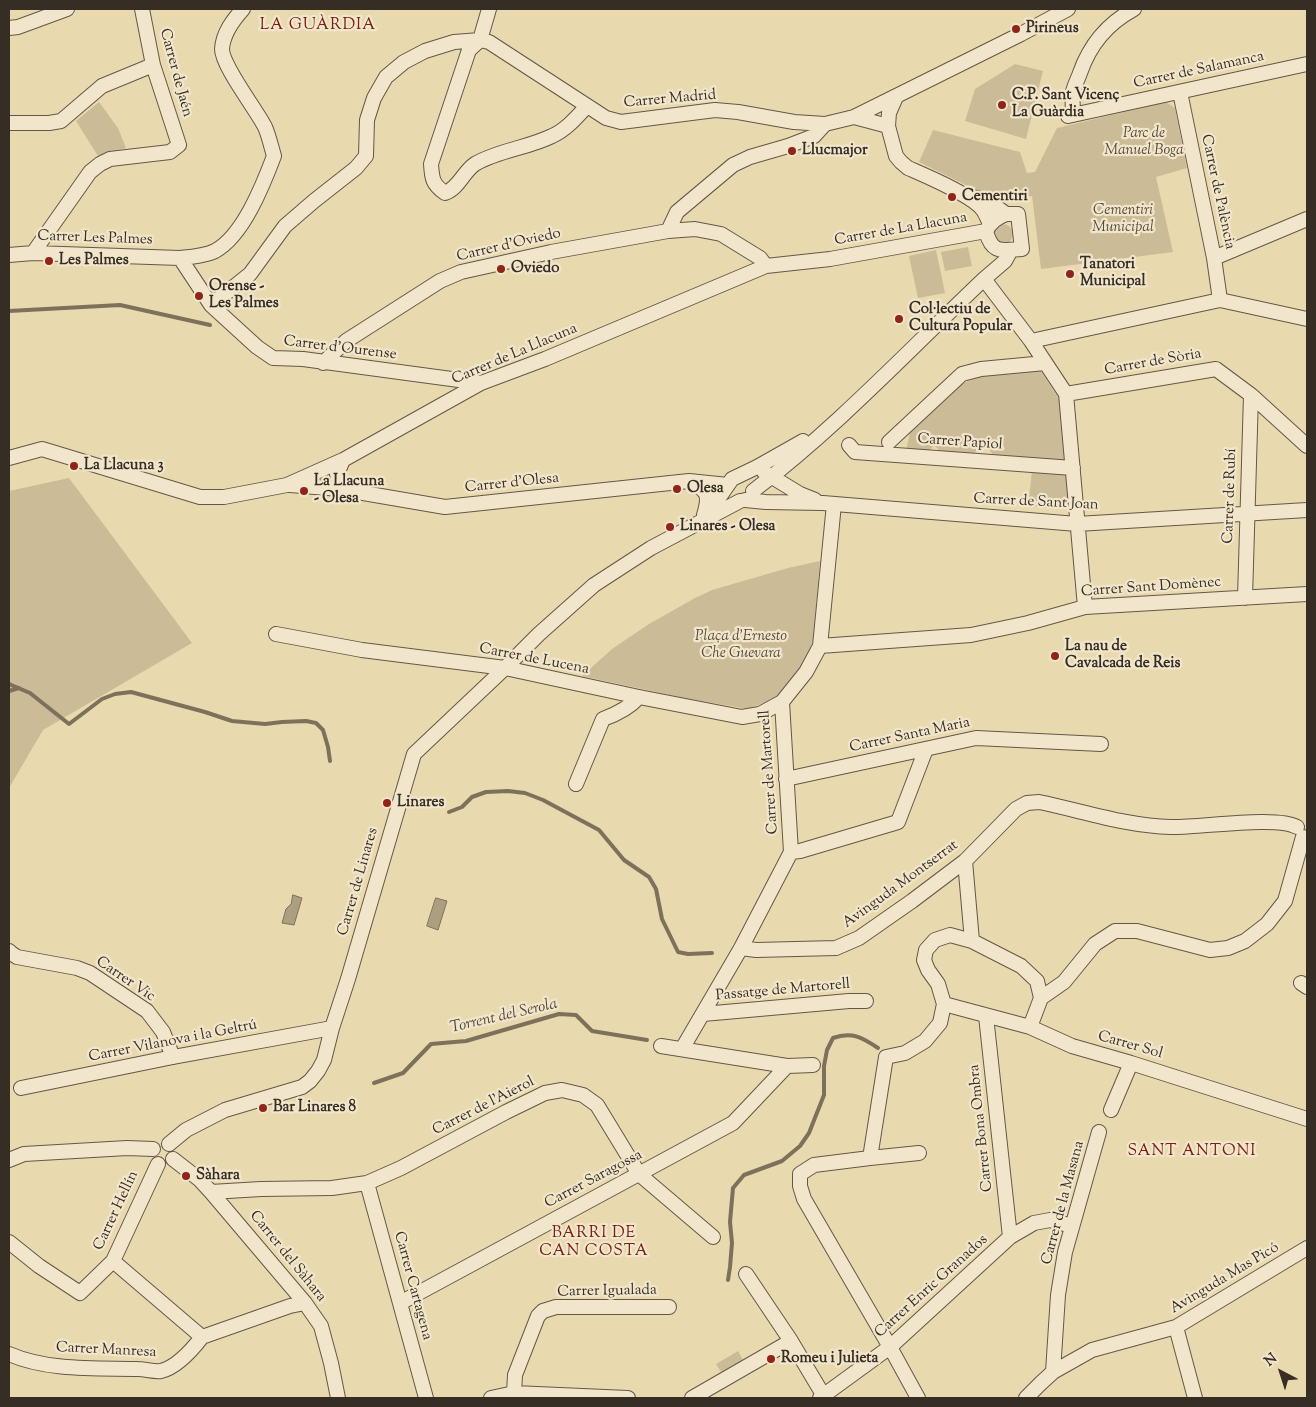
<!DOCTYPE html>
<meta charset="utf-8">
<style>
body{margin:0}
#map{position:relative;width:1316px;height:1407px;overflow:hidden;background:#e9d9af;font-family:"Sorts Mill Goudy",serif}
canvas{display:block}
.frame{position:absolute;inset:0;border:10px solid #362d24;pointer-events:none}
.north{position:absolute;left:1256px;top:1347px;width:50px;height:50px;-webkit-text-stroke:4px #f1e6cb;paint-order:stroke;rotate:320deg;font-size:14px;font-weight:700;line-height:20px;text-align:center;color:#362d24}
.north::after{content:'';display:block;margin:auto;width:18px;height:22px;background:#362d24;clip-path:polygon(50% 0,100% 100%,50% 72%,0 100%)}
</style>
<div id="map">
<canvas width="1316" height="1407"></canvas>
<div class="frame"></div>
<div class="north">N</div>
</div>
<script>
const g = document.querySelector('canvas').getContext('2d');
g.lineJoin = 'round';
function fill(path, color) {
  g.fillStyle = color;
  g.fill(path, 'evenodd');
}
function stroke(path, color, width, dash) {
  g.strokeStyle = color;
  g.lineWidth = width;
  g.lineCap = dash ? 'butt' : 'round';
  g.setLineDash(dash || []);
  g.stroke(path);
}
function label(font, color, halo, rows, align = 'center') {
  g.font = font + ' "Sorts Mill Goudy",serif';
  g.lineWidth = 4.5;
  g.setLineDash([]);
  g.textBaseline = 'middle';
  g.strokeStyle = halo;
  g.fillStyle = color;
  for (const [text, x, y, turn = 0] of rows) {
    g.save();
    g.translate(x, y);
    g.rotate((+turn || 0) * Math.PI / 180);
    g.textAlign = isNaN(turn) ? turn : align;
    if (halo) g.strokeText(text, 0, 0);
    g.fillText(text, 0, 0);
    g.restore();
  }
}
fill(new Path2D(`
 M1015 64 1043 71 1026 139 965 121 975 89Z
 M99 102 118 128 126 148 98 156 76 121Z
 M1166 102 1175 108 1187 168 1156 177 1173 252 1041 269 1032 196 1000 199 992 198 919 162 933 130 1020 152 1027 173 1035 172 1057 128Z
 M993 234a10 10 0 1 1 20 0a10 10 0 1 1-20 0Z
 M968 247 972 266 945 271 941 252Z
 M936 250 945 293 918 298 909 256Z
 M1040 370 1059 399 1066 459 1069 505 1068 508 1063 509 1028 506 1032 471 996 459 986 445 971 455 943 454 934 445 928 453 906 451 910 432 960 385 975 378 989 374Z
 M69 478 192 643 43 730 9 788V491Z
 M820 561 813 641 805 660 787 689 779 695 766 702 748 709 684 698 582 676 612 649 649 624 695 598 712 590 788 568Z
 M738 1351 743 1360 721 1372 716 1364Z`), '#cbbc97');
const water = new Path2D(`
 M293 895 302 898 294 925 282 923 286 909 291 904Z
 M436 898 447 901 438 930 427 926Z`);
fill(water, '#ac9f80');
stroke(water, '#7d715b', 1);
stroke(new Path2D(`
 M9 311 120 305 210 325
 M9 684 30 693 69 724 102 699 115 694 131 692 205 712 232 721 265 724 282 722 306 721 316 723 323 730 328 747 330 761
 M9 691 19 688
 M449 812 462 807 472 797 486 792 508 791 525 793 543 800 599 830 624 860 649 877 656 889 662 919 678 952 688 954 712 953
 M374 1083 403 1073 431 1044 466 1041 559 1014 576 1015 592 1031 647 1040
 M728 1280 730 1267 732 1243 730 1222 733 1188 744 1175 782 1161 800 1146 809 1133 824 1095V1066L827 1050 833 1038C852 1031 863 1038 878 1048`), '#7d715b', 4);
const minor = new Path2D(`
 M489 9 480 40 469 50 431 164C432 178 432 184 445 193 459 188 463 172 475 164 499 150 528 148 552 136 566 130 577 117 587 106
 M9 28 18 27 67 9
 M1180 92 1214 258 1220 300
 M896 97 889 113 888 126 896 156 901 162 908 168C926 176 972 195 983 210 986 214 988 220 990 224
 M1073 115C1073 108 1072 99 1073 92 1074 86 1078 79 1080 73 1090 44 1107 24 1134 9
 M1068 116 1307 64
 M854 117 888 126
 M9 123H49L61 121 102 86 153 65
 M969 196 990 202 1006 214
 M1006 214H1018L1022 249C1003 250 992 255 986 231 991 222 996 218 1006 214Z
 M668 231 677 212 733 165 750 157 788 146 814 136 825 124
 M33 253 90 172 100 164 110 159 170 152 179 145 153 65 142 9
 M9 255 33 253 180 258C191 257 205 256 215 251 243 236 263 185 274 156 271 146 269 136 265 127 256 109 222 66 222 49 223 33 233 20 243 9
 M180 258 211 305 257 347 273 358 303 359 481 383
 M1214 258 1307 219
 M984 279 1031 341 1066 394 1085 607
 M211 305 250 274 285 226 314 201 356 168 366 156 367 120 374 98 386 77 404 62 425 51 454 42 480 40 489 42 606 118 621 122 715 110 738 112 794 122 825 124 854 117 1021 34 1068 9
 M1031 341 1220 300 1307 319
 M323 363 346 341 440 281 461 272 551 252 668 231 695 229 721 234 760 258 766 266
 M1066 394 1216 369 1251 395 1307 446
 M889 442 962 374 981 369 1045 363
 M849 445 855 452 1073 468
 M9 458 42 449 200 497H224L287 485 343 460 481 383 545 359 766 266 830 259 986 231
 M764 472 800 494 815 500
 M689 482C708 490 710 495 704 515
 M290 485 340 489 445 507 689 481 728 485
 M340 489 337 474 343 460
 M753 491C836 428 908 351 984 279L1005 261 1011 250
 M745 500 766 502 823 503 1077 524 1307 510
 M705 518 732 479 757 467 803 441
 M1245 598 1251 395
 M276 634 362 650 505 668 639 697 742 717 760 714 782 702
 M820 646 971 635 1028 623 1085 607 1307 594
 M786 779 976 738 1101 744
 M576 784 603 719C617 714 629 708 639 697
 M791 852 800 851 898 822 926 749
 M965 861 972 941
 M741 948 756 950 836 948 859 938 912 901 965 861 1016 809 1027 803 1039 802C1083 811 1126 826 1171 827 1198 828 1277 815 1297 827
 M9 951 11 953 17 957 77 968 90 973 147 1011 163 1032 173 1057
 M1301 983 1307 987
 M944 1004 1030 1027 1072 1046 1131 1063 1307 1119
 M703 1014 849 1001H866
 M986 1016 1010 1237
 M1030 1027 1041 998 1064 982 1095 944 1115 931H1137L1210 950 1228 948 1245 941 1267 924 1285 901 1303 837
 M661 1046 787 1066 813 1065
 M682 1049 741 948 791 852 782 702 806 672 820 646 834 504
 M21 1088 173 1057 332 1028
 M1111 1110 1131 1063
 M169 1144 186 1130 225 1110 302 1087 310 1081 318 1071 324 1060 332 1028 348 979 414 754 505 668 539 634 594 585 651 548 740 501
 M870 1158 886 1057 905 1053 925 1041 940 1023 944 1004 938 984 928 970 924 960 926 950 935 940 950 935 972 941 1021 966 1037 981 1041 998
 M173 1159 200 1180 211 1192 305 1303 321 1326 331 1363 338 1398
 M9 1160 24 1154 127 1148 153 1149
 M367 1183 426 1398
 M211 1192 261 1189 332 1188 367 1183 401 1168 506 1112 545 1093 562 1090 583 1095 597 1105 639 1174 713 1237
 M9 1242 39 1266 80 1293 113 1261 158 1164
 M113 1261 202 1337
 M746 1274 791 1341 825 1398
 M400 1303 733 1123 787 1066
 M1176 1327 1195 1398
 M9 1354C48 1371 96 1368 138 1369 145 1369 154 1372 161 1371 177 1367 192 1350 202 1337L290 1306 305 1303
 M1053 1372 1058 1295 1065 1252 1099 1132
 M514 1393 515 1375 538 1316 543 1311 556 1307H669
 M491 1398 514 1393 628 1398
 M692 1398 791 1341
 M820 1398 890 1347 1010 1237 1034 1223 1050 1220 1072 1226
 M918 1398 890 1347 804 1199 800 1186V1174L814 1165 870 1158 919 1153
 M1026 1398 1041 1383 1053 1372 1092 1350 1176 1327 1307 1248`);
stroke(minor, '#635847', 16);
stroke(minor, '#f1e6cb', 14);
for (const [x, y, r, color] of [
 [1016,29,5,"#8f2418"],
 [1002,105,5,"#8f2418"],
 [792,151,5,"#8f2418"],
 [952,197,5,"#8f2418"],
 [49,261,5,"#8f2418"],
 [501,269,5,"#8f2418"],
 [1070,274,5,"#8f2418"],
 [199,296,5,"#8f2418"],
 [899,319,5,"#8f2418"],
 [74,466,5,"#8f2418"],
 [677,489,5,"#8f2418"],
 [304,491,5,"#8f2418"],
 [670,527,5,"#8f2418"],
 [1055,656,5,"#8f2418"],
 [387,803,5,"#8f2418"],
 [263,1108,5,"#8f2418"],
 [186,1176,5,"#8f2418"],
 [771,1359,5,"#8f2418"]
]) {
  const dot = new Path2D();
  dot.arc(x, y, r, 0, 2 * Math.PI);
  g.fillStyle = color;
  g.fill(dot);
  stroke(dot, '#f1e6cb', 2);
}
label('bold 15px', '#362d24', '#f1e6cb', [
 ["Pirineus",1026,29],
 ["C.P. Sant Vicenç",1012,96],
 ["La Guàrdia",1012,113],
 ["Llucmajor",802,151],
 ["Cementiri",962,197],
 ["Les Palmes",59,261],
 ["Tanatori",1080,265],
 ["Municipal",1080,282],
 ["Oviedo",511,269],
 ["Orense -",209,287],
 ["Les Palmes",209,304],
 ["Col·lectiu de",909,310],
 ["Cultura Popular",909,327],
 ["La Llacuna 3",84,466],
 ["La Llacuna",314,482],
 ["- Olesa",314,499],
 ["Olesa",687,489],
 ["Linares - Olesa",680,527],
 ["La nau de",1065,647],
 ["Cavalcada de Reis",1065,664],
 ["Linares",397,803],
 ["Bar Linares 8",273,1108],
 ["Sàhara",196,1176],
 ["Romeu i Julieta",781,1359]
], 'left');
label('15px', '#362d24', '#f1e6cb', [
 ["Carrer de Salamanca",1199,71,-12],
 ["Carrer de Jaén",175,73,75],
 ["Carrer Madrid",670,100,-5],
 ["Carrer de Palència",1217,192,78],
 ["Carrer de La Llacuna",901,230,-10],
 ["Carrer Les Palmes",95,239,2],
 ["Carrer d'Oviedo",509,246,-13],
 ["Carrer d'Ourense",340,349,7],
 ["Carrer de La Llacuna",515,355,-23],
 ["Carrer de Sòria",1153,363,-10],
 ["Carrer Papiol",960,443,4],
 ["Carrer d'Olesa",512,484,-6],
 ["Carrer de Rubí",1231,496,-88],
 ["Carrer de Sant Joan",1036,503,3],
 ["Carrer Sant Domènec",1151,588,-4],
 ["Carrer de Lucena",534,660,11],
 ["Carrer Santa Maria",910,736,-12],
 ["Carrer de Martorell",770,772,-94],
 ["Carrer de Linares",359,882,-74],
 ["Avinguda Montserrat",901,885,-36],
 ["Carrer Vic",125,980,34],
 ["Passatge de Martorell",783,991,-5],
 ["Carrer Vilanova i la Geltrú",173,1042,-11],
 ["Carrer Sol",1130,1046,16],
 ["Carrer de l'Aierol",484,1107,-27],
 ["Carrer Bona Ombra",982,1128,-96],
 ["Carrer Saragossa",594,1180,-28],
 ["Carrer de la Masana",1064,1203,-75],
 ["Carrer Hellín",117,1211,-65],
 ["Carrer del Sàhara",287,1257,51],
 ["Avinguda Mas Picó",1225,1279,-31],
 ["Carrer Cartagena",412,1286,75],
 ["Carrer Enric Granados",932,1287,-42],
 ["Carrer Igualada",607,1292,-1],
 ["Carrer Manresa",106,1351,3]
]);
label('italic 15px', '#544a3b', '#f1e6cb', [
 ["Parc de",1144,134],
 ["Manuel Boga",1144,151],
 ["Cementiri",1123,211],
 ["Municipal",1123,228],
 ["Plaça d'Ernesto",741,637],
 ["Che Guevara",741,654]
]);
g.letterSpacing = '1px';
label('16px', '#7a1f14', '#f1e6cb', [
 ["LA GUÀRDIA",318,26],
 ["SANT ANTONI",1192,1152],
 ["BARRI DE",594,1234],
 ["CAN COSTA",594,1252]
]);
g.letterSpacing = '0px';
label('italic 16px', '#544a3b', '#f1e6cb', [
 ["Torrent del Serola",504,1017,-13]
]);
</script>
